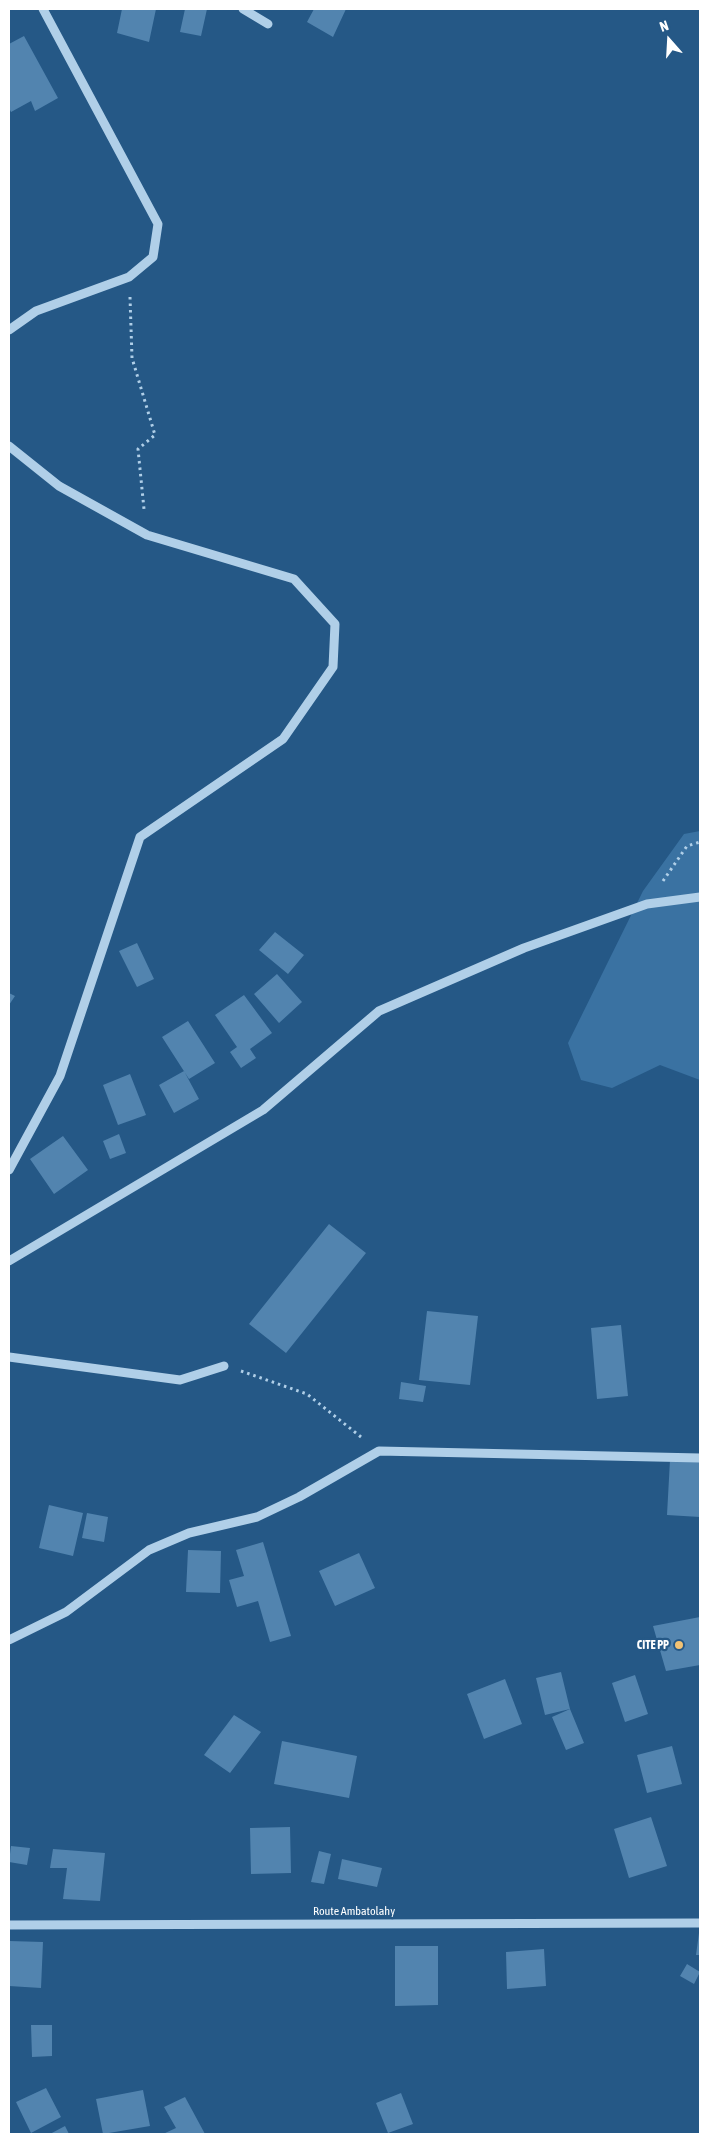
<!DOCTYPE html>
<style>
body{margin:0}
#map{position:relative;width:709px;height:2143px;overflow:hidden;background:#255886;font-family:"Asap Condensed",sans-serif}
canvas{display:block}
.frame{position:absolute;inset:0;border:10px solid #fff;pointer-events:none}
.north{position:absolute;left:644px;top:15px;width:50px;height:50px;-webkit-text-stroke:4px #255886;paint-order:stroke;rotate:341deg;font-size:14px;font-weight:700;line-height:20px;text-align:center;color:#fff}
.north::after{content:'';display:block;margin:auto;width:18px;height:22px;background:#fff;clip-path:polygon(50% 0,100% 100%,50% 72%,0 100%)}
</style>
<div id="map">
<canvas width="709" height="2143"></canvas>
<div class="frame"></div>
<div class="north">N</div>
</div>
<script>
const g = document.querySelector('canvas').getContext('2d');
g.lineJoin = 'round';
function fill(path, color) {
  g.fillStyle = color;
  g.fill(path, 'evenodd');
}
function stroke(path, color, width, dash) {
  g.strokeStyle = color;
  g.lineWidth = width;
  g.lineCap = dash ? 'butt' : 'round';
  g.setLineDash(dash || []);
  g.stroke(path);
}
function label(font, color, halo, rows, align = 'center') {
  g.font = font + ' "Asap Condensed",sans-serif';
  g.lineWidth = 4.5;
  g.setLineDash([]);
  g.textBaseline = 'middle';
  g.strokeStyle = halo;
  g.fillStyle = color;
  for (const [text, x, y, turn = 0] of rows) {
    g.save();
    g.translate(x, y);
    g.rotate((+turn || 0) * Math.PI / 180);
    g.textAlign = isNaN(turn) ? turn : align;
    if (halo) g.strokeText(text, 0, 0);
    g.fillText(text, 0, 0);
    g.restore();
  }
}
fill(new Path2D(`
 M700 831V1080L660 1065 612 1088 581 1080 568 1043 643 891 684 834Z`), '#3a72a2');
fill(new Path2D(`
 M122 9H156L149 42 117 33Z
 M185 9H207L201 36 180 32Z
 M314 9H346L333 37 307 22Z
 M24 36 58 98 35 111 31 101 11 112 9 108V44Z
 M275 932 304 955 288 974 259 950Z
 M137 943 154 979 137 987 119 951Z
 M277 974 302 1002 279 1023 254 994Z
 M9 993 15 996 9 1005Z
 M244 995 272 1033 250 1049 256 1058 241 1068 230 1052 237 1047 215 1015Z
 M188 1021 215 1063 189 1079 162 1037Z
 M184 1071 199 1099 174 1113 159 1085Z
 M130 1074 146 1115 118 1125 103 1085Z
 M119 1134 126 1153 110 1159 103 1141Z
 M63 1136 88 1170 54 1194 30 1159Z
 M329 1224 366 1253 286 1353 249 1324Z
 M427 1311 478 1316 470 1385 419 1380Z
 M621 1325 628 1396 597 1399 591 1328Z
 M401 1382 426 1386 423 1402 399 1399Z
 M670 1460 700 1461V1517L667 1515Z
 M49 1505 83 1513 73 1556 39 1548Z
 M87 1513 108 1517 104 1542 82 1538Z
 M263 1542 291 1636 270 1642 258 1601 237 1607 229 1580 244 1576 236 1550Z
 M188 1550 221 1551 220 1593 186 1592Z
 M359 1553 375 1588 335 1606 319 1571Z
 M700 1617V1665L666 1671 653 1626Z
 M561 1672 570 1709 545 1715 536 1678Z
 M635 1675 648 1714 625 1722 612 1683Z
 M505 1679 522 1724 484 1739 467 1694Z
 M570 1709 584 1743 566 1750 552 1717Z
 M234 1715 261 1732 230 1773 204 1755Z
 M282 1741 357 1756 349 1798 274 1784Z
 M672 1746 682 1784 647 1793 637 1755Z
 M651 1817 667 1866 629 1878 614 1829Z
 M290 1827 291 1873 251 1874 250 1828Z
 M11 1846 30 1848 27 1865 9 1862Z
 M53 1849 105 1853 100 1901 63 1899 67 1868H50Z
 M319 1851 331 1854 324 1884 311 1882Z
 M342 1859 382 1868 377 1887 338 1879Z
 M699 1933H700V1955H696Z
 M9 1941 43 1942 41 1988 9 1986Z
 M395 1946H438V2005L395 2006Z
 M544 1949 546 1986 507 1989 506 1952Z
 M687 1964 700 1972 694 1984 680 1976Z
 M31 2025H52V2056L32 2057Z
 M46 2088 61 2117 31 2133 16 2102Z
 M143 2090 150 2126 103 2134 96 2099Z
 M401 2093 413 2124 388 2133 376 2103Z
 M185 2097 205 2134H163L176 2128 164 2107Z
 M65 2126 69 2134H50Z`), '#5284af');
stroke(new Path2D(`
 M130 297 132 358 155 435 138 449 144 509
 M663 881 687 846 700 842
 M241 1371 307 1394 361 1437`), '#b0cfe8', 3, [2.5, 4]);
stroke(new Path2D(`
 M243 9 268 24
 M9 330 36 311 129 277 153 257 158 224 43 9
 M9 446 59 486 147 535 294 579 335 624 333 667 283 739 140 837 60 1076 9 1170
 M9 1261 263 1110 379 1011 524 948 647 904 700 897
 M9 1357 180 1380 224 1366
 M9 1640 66 1612 149 1550 189 1533 257 1517 299 1497 379 1451 700 1458
 M9 1925 700 1923`), '#b0cfe8', 9);
for (const [x, y, r, color] of [
 [679,1645,5,"#f2c274"]
]) {
  const dot = new Path2D();
  dot.arc(x, y, r, 0, 2 * Math.PI);
  g.fillStyle = color;
  g.fill(dot);
  stroke(dot, '#255886', 2);
}
label('bold 12px', '#fff', '#255886', [
 ["CITE PP",669,1645]
], 'right');
label('12px', '#fff', '#255886', [
 ["Route Ambatolahy",354,1911]
]);
</script>
